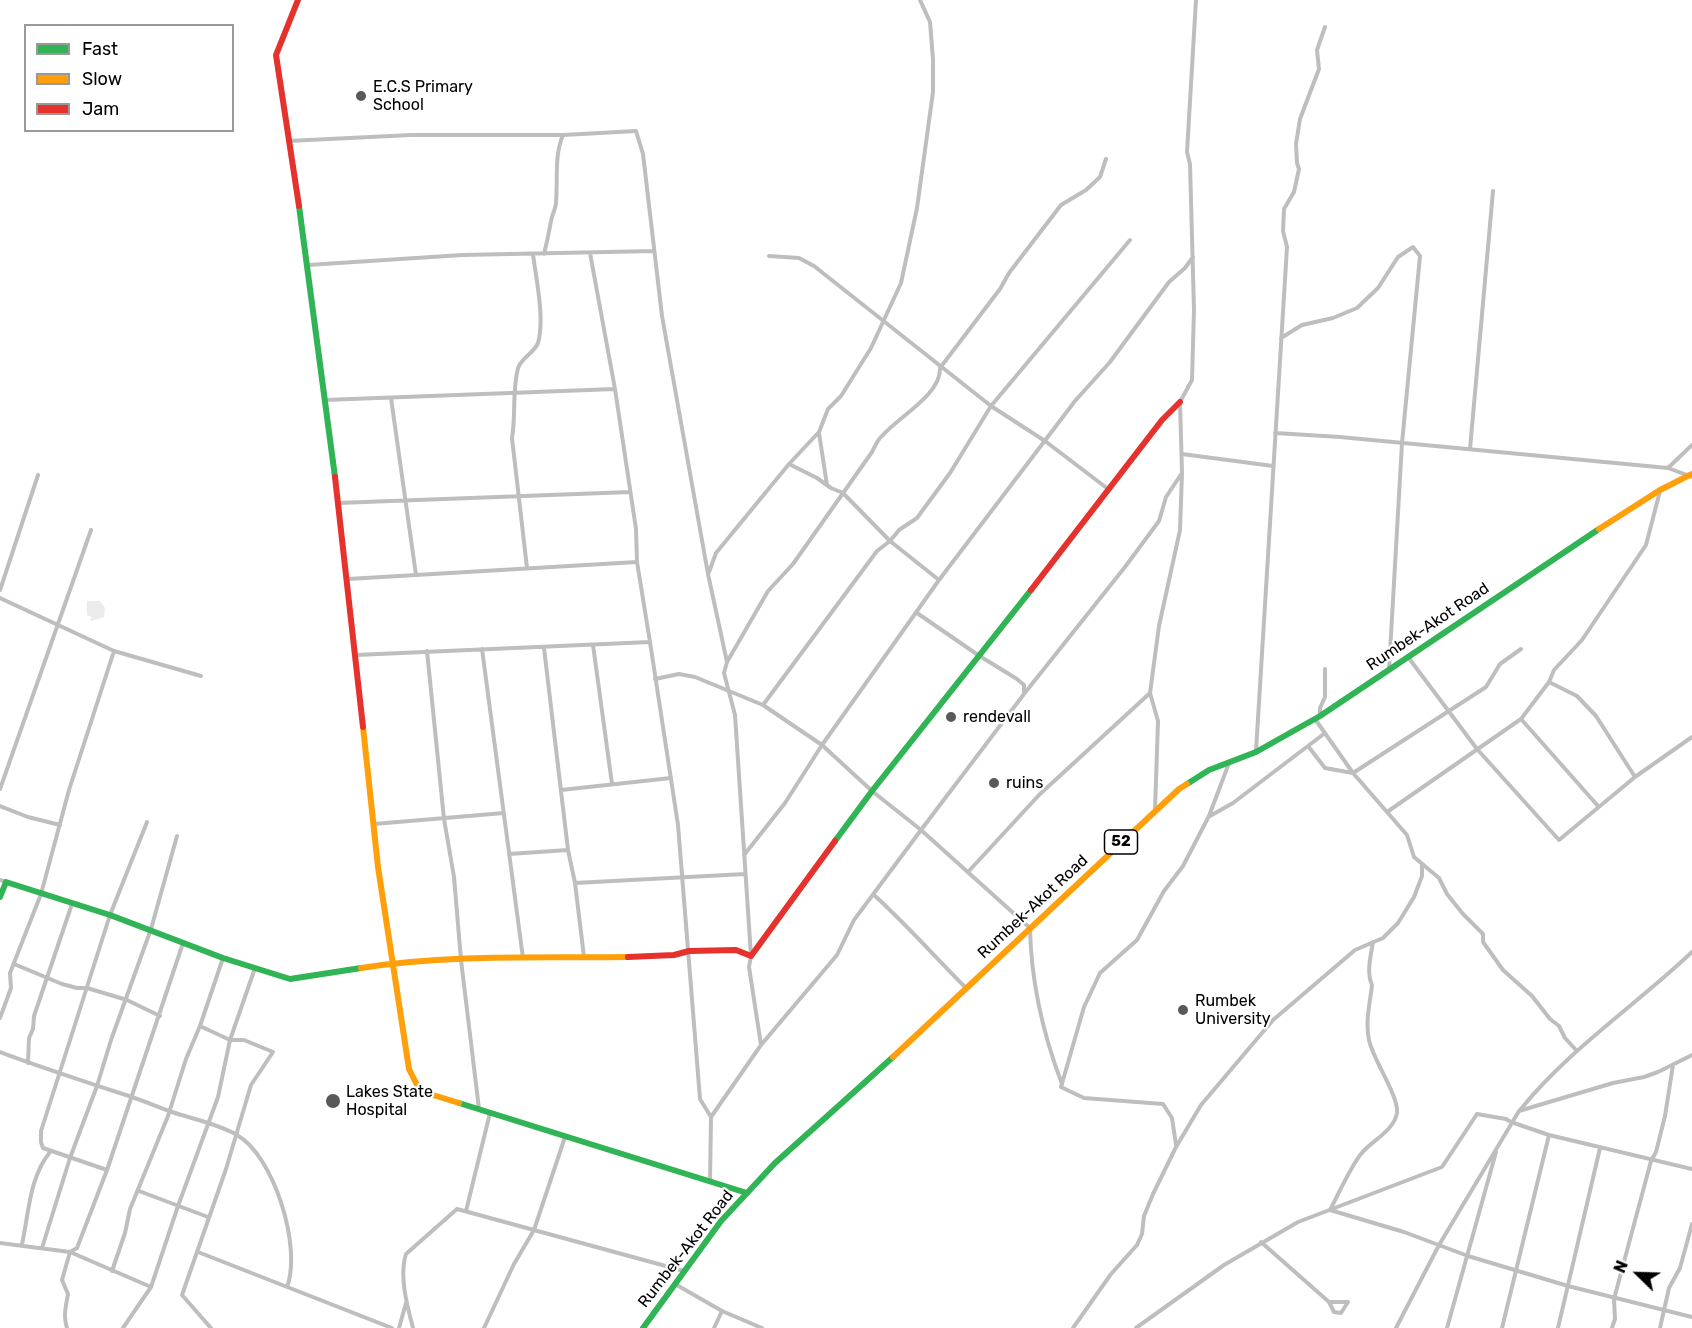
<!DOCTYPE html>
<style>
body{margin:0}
#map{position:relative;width:1692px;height:1328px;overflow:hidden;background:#fff;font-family:Rubik,sans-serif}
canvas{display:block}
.legend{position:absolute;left:24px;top:24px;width:210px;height:108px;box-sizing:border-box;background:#fff;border:2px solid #999;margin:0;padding:8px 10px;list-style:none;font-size:18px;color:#000}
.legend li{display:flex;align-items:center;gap:12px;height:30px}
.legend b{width:30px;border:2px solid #999}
.north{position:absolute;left:1608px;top:1244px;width:60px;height:60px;-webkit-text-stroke:4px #fff;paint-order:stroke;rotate:293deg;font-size:16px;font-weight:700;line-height:24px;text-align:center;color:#000}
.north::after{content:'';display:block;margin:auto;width:21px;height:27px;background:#000;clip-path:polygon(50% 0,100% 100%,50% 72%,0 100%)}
</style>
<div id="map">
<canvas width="1692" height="1328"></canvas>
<ul class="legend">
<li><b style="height:8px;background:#30b455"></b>Fast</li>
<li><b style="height:8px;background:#ff9f0a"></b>Slow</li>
<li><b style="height:8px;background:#e5322d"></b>Jam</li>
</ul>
<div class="north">N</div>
</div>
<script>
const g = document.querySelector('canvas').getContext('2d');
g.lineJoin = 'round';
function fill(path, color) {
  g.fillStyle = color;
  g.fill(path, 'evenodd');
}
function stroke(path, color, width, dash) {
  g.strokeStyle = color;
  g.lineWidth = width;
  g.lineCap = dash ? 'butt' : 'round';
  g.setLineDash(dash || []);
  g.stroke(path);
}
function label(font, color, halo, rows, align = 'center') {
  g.font = font + ' Rubik,sans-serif';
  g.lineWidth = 4.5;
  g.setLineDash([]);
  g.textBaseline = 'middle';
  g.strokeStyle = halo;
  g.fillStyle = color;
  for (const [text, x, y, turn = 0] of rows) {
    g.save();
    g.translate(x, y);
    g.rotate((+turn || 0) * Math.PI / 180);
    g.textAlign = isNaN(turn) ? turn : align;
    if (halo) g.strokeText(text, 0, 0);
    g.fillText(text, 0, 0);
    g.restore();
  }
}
fill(new Path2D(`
 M87 601H100L105 608 104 617 91 621 90 619 92 617 87 615Z`), '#ebebeb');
stroke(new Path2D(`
 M288 141 411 135H563L636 131 643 154 662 316 708 574 727 662 724 673 735 715 751 956 749 967 761 1045
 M544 254C547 242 549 232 551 221 552 214 556 209 556 202 558 180 554 156 563 135
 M769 256 799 258 814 266 991 406 1045 441 1108 489
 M308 265 462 255 654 251
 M1281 338 1302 325 1333 318 1357 308 1378 288 1398 257 1413 247 1420 256 1402 443 1389 670
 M391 398 416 575
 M325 400 615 389
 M819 433 827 485
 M1275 433 1340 437 1668 468 1692 477
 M1470 449 1493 191
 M1182 454 1273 466
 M789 464 817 478 831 488 843 493 890 541 939 580
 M1668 468 1692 445
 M338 503 630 492
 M527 568 512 438C516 415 512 391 518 368 521 358 535 352 538 343 545 318 536 279 533 254
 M709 572 716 553 789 464 819 432 828 409 841 396 871 348 901 283 917 208 933 92V59L930 22 920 0
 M348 579 637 562
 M0 590 38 475
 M0 598 114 651 201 676
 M917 613 978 655 1017 679 1024 685V693
 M650 642 678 825 700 1099 711 1117
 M593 645 612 784
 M544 648 568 850 575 883 584 957
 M482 649 523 958
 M427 651 444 819 454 877 461 960 479 1109
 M356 655 650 642 637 562 636 529 615 389 590 253
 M1408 657 1477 749 1559 840 1635 777 1692 737
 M727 662 768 591 793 564 872 452C875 447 877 440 882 436 898 417 941 395 940 368L1000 289 1009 273 1061 205 1086 190 1100 177 1106 159
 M655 679 679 674 695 677 763 705 822 745 872 791 921 830 1030 928C1031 981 1043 1034 1062 1084
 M1549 682 1577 696 1596 716 1635 777
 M763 705 877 551 890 541 899 530 917 518 950 473 991 406 1130 240
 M1320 716V708L1325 697V669
 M1315 719 1353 773 1407 835 1414 857 1439 878 1447 894 1463 914 1483 934V942L1503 970 1532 996 1550 1019 1559 1026 1565 1038 1576 1050
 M1521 719 1598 806
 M1308 746 1325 768 1353 773 1486 687 1500 664 1521 649
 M1256 751 1287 247 1283 231 1284 209 1294 192 1299 169 1297 163 1296 144 1300 119 1319 69 1317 50 1325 27
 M0 789 91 530
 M561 790 671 778
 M0 806 28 817 60 825
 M1155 810 1158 721 1150 693 1159 626 1180 530 1182 473 1180 402 1192 380 1194 310 1190 164 1187 152 1196 0
 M1387 812 1521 719 1549 682 1554 670 1582 640 1646 545 1660 491
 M1210 816 1233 803 1325 733
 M374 824 504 813
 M509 854 568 850
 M744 855 785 803 822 745 939 580 1075 401 1110 362 1169 282 1185 268 1193 257
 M968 872 1039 795 1150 693
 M0 880 6 882
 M575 883 745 874
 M874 895C906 924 935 957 966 988
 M1373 942C1371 955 1366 972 1372 985 1370 1003 1365 1022 1369 1040 1373 1060 1399 1096 1397 1113 1394 1131 1371 1141 1361 1154 1351 1166 1338 1195 1330 1210L1404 1232 1468 1256 1568 1286 1692 1317
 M14 964 62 984 77 988H87L127 1000 160 1016
 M0 1018 11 988 10 973 41 894 69 790 114 651
 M0 1052C43 1068 86 1082 129 1096 144 1101 158 1107 172 1112 193 1119 218 1124 237 1135 274 1156 302 1247 287 1287
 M28 1063 29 1038 33 1029 34 1016 72 904
 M1520 1110C1569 1049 1635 1006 1692 952
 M1176 1145 1172 1118 1163 1104 1084 1098 1061 1087 1084 1007 1100 973 1137 940 1164 891 1183 866 1209 816 1229 763
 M107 1170 183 943
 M710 1182 711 1117 761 1045 837 955 854 920 921 830 1024 694 1125 567 1159 521 1166 497 1182 473
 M139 1191 208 1217
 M466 1211 490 1113
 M1261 1242 1329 1302H1348L1341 1313 1334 1312 1329 1302
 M0 1243 70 1252 151 1287
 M22 1244C29 1213 29 1178 50 1152
 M42 1248 70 1158 97 1086 111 1040 151 929 177 836
 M198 1252 392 1328
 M112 1271 125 1233 130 1209 168 1116 186 1059 200 1026
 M675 1284 722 1311 762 1328
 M67 1328C63 1317 66 1305 68 1294L62 1280 70 1252 77 1248 107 1170 43 1148 41 1142V1131L110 915 147 822
 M123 1328 151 1287 178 1206 218 1097 230 1040 200 1026 223 958
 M211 1328 182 1295 226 1169 251 1085 273 1052 244 1040H230L255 968
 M399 1328 406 1303
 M413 1328C407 1305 399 1276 406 1254L457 1209 684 1271
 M484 1328 514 1264 534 1230 565 1137
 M714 1328 722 1311
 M1073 1328 1111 1274 1137 1245 1142 1234 1144 1216 1153 1194 1176 1147 1201 1105 1273 1020 1355 950 1383 938 1398 923 1414 897 1422 876V865
 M1136 1328 1224 1265 1298 1222 1442 1167 1477 1114 1506 1119 1511 1122 1549 1135 1692 1169
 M1396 1328 1439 1245 1519 1111 1613 1083 1644 1077 1658 1072 1692 1055
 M1447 1328 1496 1152
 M1502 1328 1549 1135
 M1558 1328 1600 1148
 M1612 1328 1615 1319 1614 1299 1651 1161 1656 1152 1665 1116 1673 1065
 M1660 1328 1669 1288 1680 1268 1692 1224`), '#bebebe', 4);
stroke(new Path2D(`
 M299 206 335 477
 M1187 784 1209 770 1256 752 1320 716 1599 529
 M835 841 872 791 1031 590
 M0 897 6 882 110 915 223 958 290 979 361 968
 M459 1103 747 1193
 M643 1328 721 1221 775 1163 893 1057`), '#30b455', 6);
stroke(new Path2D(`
 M1599 529 1660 490 1692 474
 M363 727 378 867 409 1069 420 1091 459 1103
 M361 968C449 954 539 958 628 957
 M893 1057 1179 789 1187 784`), '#ff9f0a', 6);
stroke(new Path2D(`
 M298 0 276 55 299 206
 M335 477 363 727
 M1031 590 1162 420 1180 402
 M628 957 674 955 689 951 736 950 751 956 835 841`), '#e5322d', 6);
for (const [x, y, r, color] of [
 [361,96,6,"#595959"],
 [951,717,6,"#595959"],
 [994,783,6,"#595959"],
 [1183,1010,6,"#595959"],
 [333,1101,8,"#595959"]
]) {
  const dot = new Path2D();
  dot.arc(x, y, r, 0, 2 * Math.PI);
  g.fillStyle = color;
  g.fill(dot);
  stroke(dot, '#fff', 2);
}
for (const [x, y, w] of [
 [1121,842,33]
]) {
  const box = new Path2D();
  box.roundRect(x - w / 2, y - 12, w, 24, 4.5);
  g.fillStyle = '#fff';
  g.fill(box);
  stroke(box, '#000', 1.5);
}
label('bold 15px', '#000', null, [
 ["52",1121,842]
]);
label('16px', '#000', '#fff', [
 ["E.C.S Primary",373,87],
 ["School",373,105],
 ["rendevall",963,717],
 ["ruins",1006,783],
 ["Rumbek",1195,1001],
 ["University",1195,1019],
 ["Lakes State",346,1092],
 ["Hospital",346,1110]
], 'left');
label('16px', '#000', '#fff', [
 ["Rumbek-Akot Road",1428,627,-34],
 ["Rumbek-Akot Road",1033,907,-43],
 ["Rumbek-Akot Road",686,1249,-52]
]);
</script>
